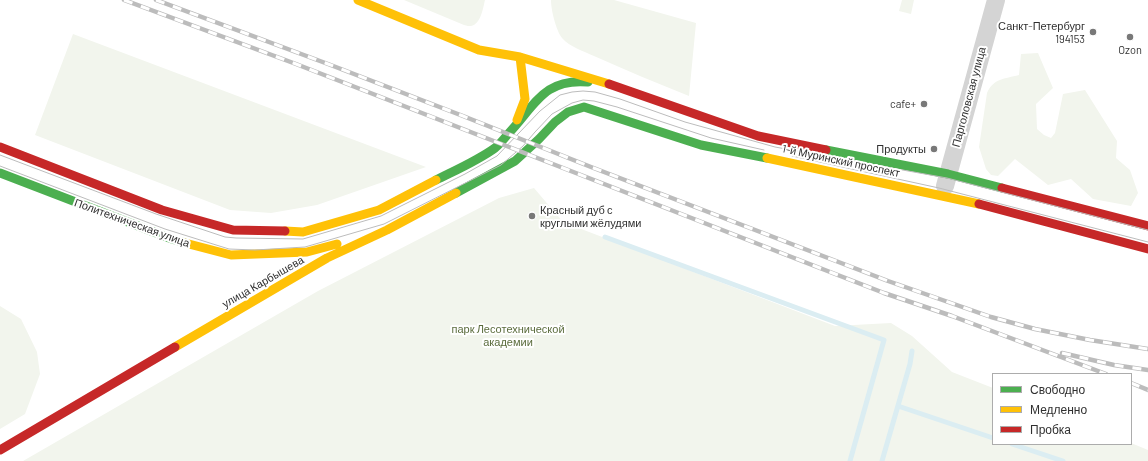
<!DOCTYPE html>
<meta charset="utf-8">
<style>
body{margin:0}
#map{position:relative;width:1148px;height:461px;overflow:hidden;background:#fff;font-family:Barlow,sans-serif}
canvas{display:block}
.legend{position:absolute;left:992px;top:373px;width:140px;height:72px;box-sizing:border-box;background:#fff;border:1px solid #acacac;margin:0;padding:5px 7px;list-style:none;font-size:12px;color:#303030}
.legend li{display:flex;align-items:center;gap:8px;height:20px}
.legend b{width:20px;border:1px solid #acacac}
</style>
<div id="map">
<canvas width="1148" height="461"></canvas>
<ul class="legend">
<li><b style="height:5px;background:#4caf50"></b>Свободно</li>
<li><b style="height:5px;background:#ffc107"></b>Медленно</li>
<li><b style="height:5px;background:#c62828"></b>Пробка</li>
</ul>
</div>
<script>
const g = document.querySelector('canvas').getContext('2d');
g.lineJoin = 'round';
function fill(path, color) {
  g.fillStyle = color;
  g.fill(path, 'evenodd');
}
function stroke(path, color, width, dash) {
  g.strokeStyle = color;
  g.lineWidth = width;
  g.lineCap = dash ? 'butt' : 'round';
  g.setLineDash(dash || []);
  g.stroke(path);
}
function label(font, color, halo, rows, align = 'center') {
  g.font = font + ' Barlow,sans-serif';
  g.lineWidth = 4;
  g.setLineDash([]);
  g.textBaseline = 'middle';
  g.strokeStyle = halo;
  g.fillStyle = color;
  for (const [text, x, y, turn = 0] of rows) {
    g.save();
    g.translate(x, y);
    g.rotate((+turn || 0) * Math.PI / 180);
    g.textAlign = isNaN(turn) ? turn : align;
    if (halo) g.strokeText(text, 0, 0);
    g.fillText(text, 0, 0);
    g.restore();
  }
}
fill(new Path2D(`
 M404 0H485C483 8 481 24 471 26 469 26 467 26 464 25Z
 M551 0H614L696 23 689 96C657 83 625 70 594 56 583 51 570 47 562 38 556 30 551 10 551 0Z
 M902 0H914L911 14 899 11Z
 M73 34 426 167 317 205 271 213 230 210 35 135Z
 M1038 53 1053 88 1036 104 1037 129 1044 135 1051 138 1055 133 1063 94 1085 90 1117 141 1116 158 1130 170 1138 193 1131 206 1093 199 1071 179 1048 185 1015 159 998 176 991 175 986 169 979 147 987 93C994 78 1004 79 1019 75L1021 54Z
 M534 188 563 222 835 326 891 323 912 336 952 372 993 388V444H1131V443L1148 450V461H23L318 291 499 198Z
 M0 306 21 319 37 352 40 374 25 414 0 429Z`), '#f2f5ed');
stroke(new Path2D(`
 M605 237 884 340 850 461
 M898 406 993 438
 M1012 444 1063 461
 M882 461 910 364 912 351`), '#dbedf2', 5);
stroke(new Path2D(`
 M945 186 996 0`), '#d4d4d4', 18);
stroke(new Path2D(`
 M826 150 948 174 1002 188
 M0 173 172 239 185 243
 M436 180C456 170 477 161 495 148 500 144 504 139 508 134 535 106 543 78 588 82
 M456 193 515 161 539 139 555 122 568 112 584 107 701 145 767 158`), '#4caf50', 9);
stroke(new Path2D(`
 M358 0 479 50 520 57 609 84
 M517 120 525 99 520 57
 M767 158 979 204
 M285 231 303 232 379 210 436 180
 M185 243 231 255 307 252 337 244
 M175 347 327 258 387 230 456 193`), '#ffc107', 9);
stroke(new Path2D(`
 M609 84 758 136 826 150
 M0 147 162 210 233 230 285 231
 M1002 188 1148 226
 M979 204 1148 249
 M0 450 175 347`), '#c62828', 9);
stroke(new Path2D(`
 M0 155 156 214 225 237 236 238 303 239 381 216 465 174 497 156 540 111 560 95 572 92 583 91 595 92 620 99 685 122 775 147 947 178 1148 230
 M792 156 939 188 1148 242
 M0 166 165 229 229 249 255 250 305 247 384 224 501 165 523 146 535 132 552 114 572 103 583 100 594 101 617 107 711 138 764 150`), '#bcbcbc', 1);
const rail = new Path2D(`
 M124 0 296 64 884 293 952 316 1106 374
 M156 0 328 64 463 116 591 167 888 281 991 317 1035 329 1090 340 1148 349
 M1062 353 1114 365 1148 370
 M1131 383 1148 390`);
stroke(rail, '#bcbcbc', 4.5);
stroke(rail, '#fff', 3, [9]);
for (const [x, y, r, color] of [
 [1093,32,4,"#787878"],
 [1130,37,4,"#787878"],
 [924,104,4,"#787878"],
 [934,149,4,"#787878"],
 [532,216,4,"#787878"]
]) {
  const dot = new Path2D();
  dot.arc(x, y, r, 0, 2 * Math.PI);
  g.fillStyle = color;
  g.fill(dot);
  stroke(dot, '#fff', 1.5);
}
label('11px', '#303030', '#fff', [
 ["Санкт-Петербург",1085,26],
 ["194153",1085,39],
 ["Ozon",1130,50,"center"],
 ["cafe+",916,104],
 ["Продукты",926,149],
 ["Красный дуб с",540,210,"left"],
 ["круглыми жёлудями",540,223,"left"]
], 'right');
label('11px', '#303030', '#fff', [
 ["Парголовская улица",969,97,-75],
 ["1-й Муринский проспект",841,161,12],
 ["Политехническая улица",132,223,20],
 ["улица Карбышева",263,282,-30]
]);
label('11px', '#5b6c3d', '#fff', [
 ["парк Лесотехнической",508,329],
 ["академии",508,342]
]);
</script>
